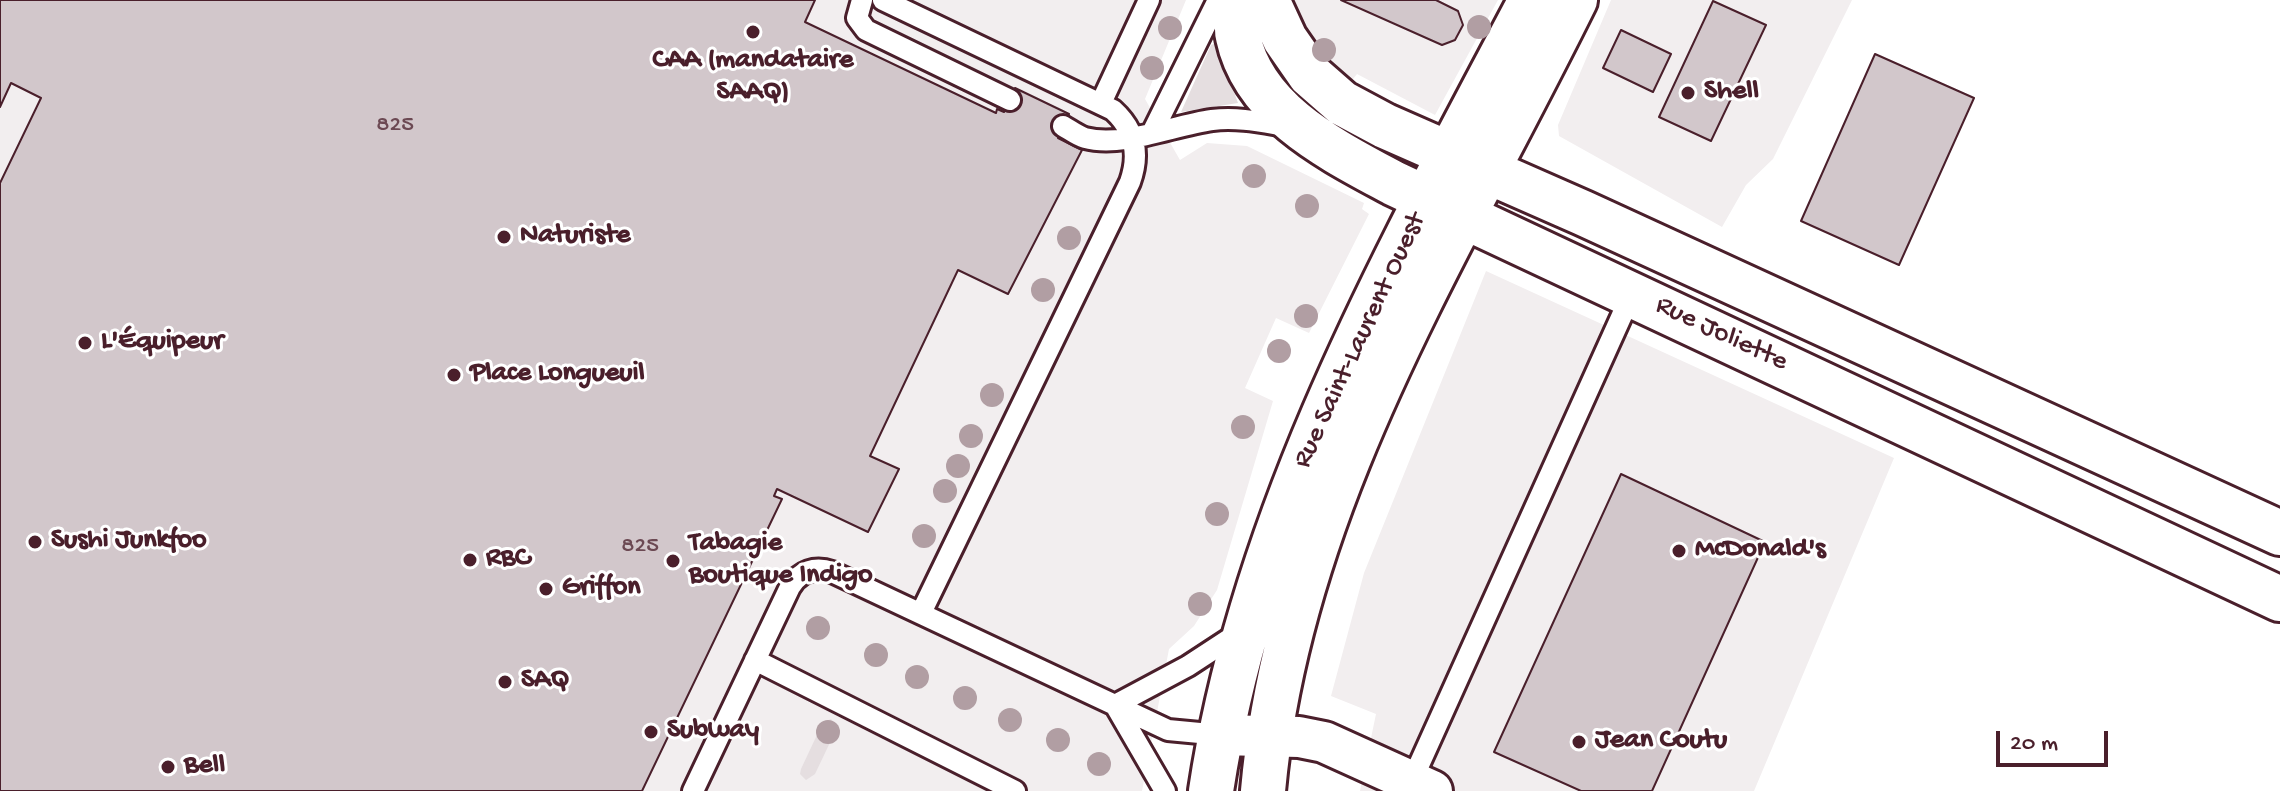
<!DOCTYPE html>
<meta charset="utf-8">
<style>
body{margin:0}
#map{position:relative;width:2280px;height:791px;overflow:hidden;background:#fff;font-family:"Gochi Hand",sans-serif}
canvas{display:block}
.scale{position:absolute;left:1996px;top:731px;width:112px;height:36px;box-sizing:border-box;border:4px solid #4a1f2b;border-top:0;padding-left:10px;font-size:24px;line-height:28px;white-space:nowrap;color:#4a1f2b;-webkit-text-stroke:6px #fff;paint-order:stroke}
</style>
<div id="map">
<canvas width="2280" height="791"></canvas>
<div class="scale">20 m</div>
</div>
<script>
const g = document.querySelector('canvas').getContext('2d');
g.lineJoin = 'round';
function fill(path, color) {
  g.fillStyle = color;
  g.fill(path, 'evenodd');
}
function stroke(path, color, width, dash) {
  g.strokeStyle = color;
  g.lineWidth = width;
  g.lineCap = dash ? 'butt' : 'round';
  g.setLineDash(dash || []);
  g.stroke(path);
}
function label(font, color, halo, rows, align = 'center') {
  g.font = font + ' "Gochi Hand",sans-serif';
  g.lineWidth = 6;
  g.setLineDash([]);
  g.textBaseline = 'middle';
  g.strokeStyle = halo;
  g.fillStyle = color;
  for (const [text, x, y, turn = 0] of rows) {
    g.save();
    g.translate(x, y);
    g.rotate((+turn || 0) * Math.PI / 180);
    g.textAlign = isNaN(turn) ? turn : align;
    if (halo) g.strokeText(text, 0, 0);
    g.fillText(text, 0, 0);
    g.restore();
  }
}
fill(new Path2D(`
 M0 0H1186L1145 99 1180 160 1207 143 1247 146 1364 203 1362 209 1369 214 1309 333 1276 318 1245 388 1273 401 1217 590 1194 626 1169 649 1142 791H0Z
 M1287 0H1498L1435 115 1357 74 1349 84 1301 34Z
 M1611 0H1852L1773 159 1746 185 1722 227 1559 136 1558 125Z
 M1486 271 1894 458 1754 791H1360L1376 714 1331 696 1364 573Z`), '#f2eeef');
fill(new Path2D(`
 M1216 43 1238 103 1181 112 1211 45Z
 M831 719 836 725 835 732 815 774 806 780 800 774 801 769 823 722Z`), '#e5dee0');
const building = new Path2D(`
 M0 0H815L805 22 996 113 997 109 1004 112 1015 88 1069 114 1058 138 1082 150 1008 294 958 270 870 456 899 469 868 532 777 489 774 496 782 499 642 791H0V183L41 98 11 83 0 107Z
 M1341 0H1436L1458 11 1463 25 1455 40 1442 45Z
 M1713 1 1766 25 1711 141 1659 117Z
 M1621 30 1671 54 1653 92 1603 68Z
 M1875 54 1974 98 1899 265 1801 221Z
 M1621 474 1765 542 1652 791H1581L1494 752Z`);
fill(building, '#d2c7cb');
stroke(building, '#4a1f2b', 2);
const lane = new Path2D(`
 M862 0 857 18 866 30 1010 100
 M883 0 1113 110C1135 130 1140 154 1130 182L921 613
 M1101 103 1149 0
 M1063 126C1070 130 1078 136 1085 138 1123 148 1174 125 1212 120 1238 117 1261 122 1286 126
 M1153 131 1218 0
 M755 660 1015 791
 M1115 705 1188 666 1243 630
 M1115 705 1165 791
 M1409 787 1632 293
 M693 791 790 587C800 571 815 566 832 572L1168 730 1221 735`);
const street = new Path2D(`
 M1221 735 1299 737 1324 742 1432 791`);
const secondary = new Path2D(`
 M1240 0C1239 11 1235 26 1238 37 1254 112 1332 150 1393 183L2280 599
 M1267 0 1285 39 1310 75 1342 103 1385 126 1583 213 2280 533
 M1211 791C1254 506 1398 252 1531 0
 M1263 791C1289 501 1449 255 1575 0`);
stroke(lane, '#4a1f2b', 26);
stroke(street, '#4a1f2b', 46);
stroke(secondary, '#4a1f2b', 50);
stroke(lane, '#fff', 20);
stroke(street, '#fff', 40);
stroke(secondary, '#fff', 44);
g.fillStyle = '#b19ea3';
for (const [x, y] of [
 [1479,27],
 [1170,28],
 [1324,50],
 [1152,68],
 [1254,176],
 [1307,206],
 [1069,238],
 [1043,290],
 [1306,316],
 [1279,351],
 [992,395],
 [1243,427],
 [971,436],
 [958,466],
 [945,491],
 [1217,514],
 [924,536],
 [1200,604],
 [818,628],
 [876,655],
 [917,677],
 [965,698],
 [1010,720],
 [828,732],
 [1058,740],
 [1099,764]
]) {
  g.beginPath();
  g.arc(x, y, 12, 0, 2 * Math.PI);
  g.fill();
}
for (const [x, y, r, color] of [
 [753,32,8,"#4a1f2b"],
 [1688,93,8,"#4a1f2b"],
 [504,237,8,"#4a1f2b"],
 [85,343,8,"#4a1f2b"],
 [454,375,8,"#4a1f2b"],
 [35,542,8,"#4a1f2b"],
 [1679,551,8,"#4a1f2b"],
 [470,560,8,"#4a1f2b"],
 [673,561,8,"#4a1f2b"],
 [546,589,8,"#4a1f2b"],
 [505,682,8,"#4a1f2b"],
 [651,732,8,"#4a1f2b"],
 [1579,742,8,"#4a1f2b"],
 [168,767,8,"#4a1f2b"]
]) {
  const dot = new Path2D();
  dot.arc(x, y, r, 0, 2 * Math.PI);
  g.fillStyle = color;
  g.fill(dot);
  stroke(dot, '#fff', 3);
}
label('24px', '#6c4953', null, [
 ["825",395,126],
 ["825",640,547]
]);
label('bold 28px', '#4a1f2b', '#fff', [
 ["CAA (mandataire",753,62,"center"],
 ["SAAQ)",753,94,"center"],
 ["Shell",1704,93],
 ["Naturiste",520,237],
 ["L'Équipeur",101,343],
 ["Place Longueuil",470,375],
 ["Sushi Junkfoo",51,542],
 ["Tabagie",689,545],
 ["Boutique Indigo",689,577],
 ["McDonald's",1695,551],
 ["RBC",486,560],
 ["Griffon",562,589],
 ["SAQ",521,682],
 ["Subway",667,732],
 ["Jean Coutu",1595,742],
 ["Bell",184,767]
], 'left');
label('28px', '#4a1f2b', '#fff', [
 ["Rue Joliette",1721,335,25],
 ["Rue Saint-Laurent Ouest",1361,341,-65]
]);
</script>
